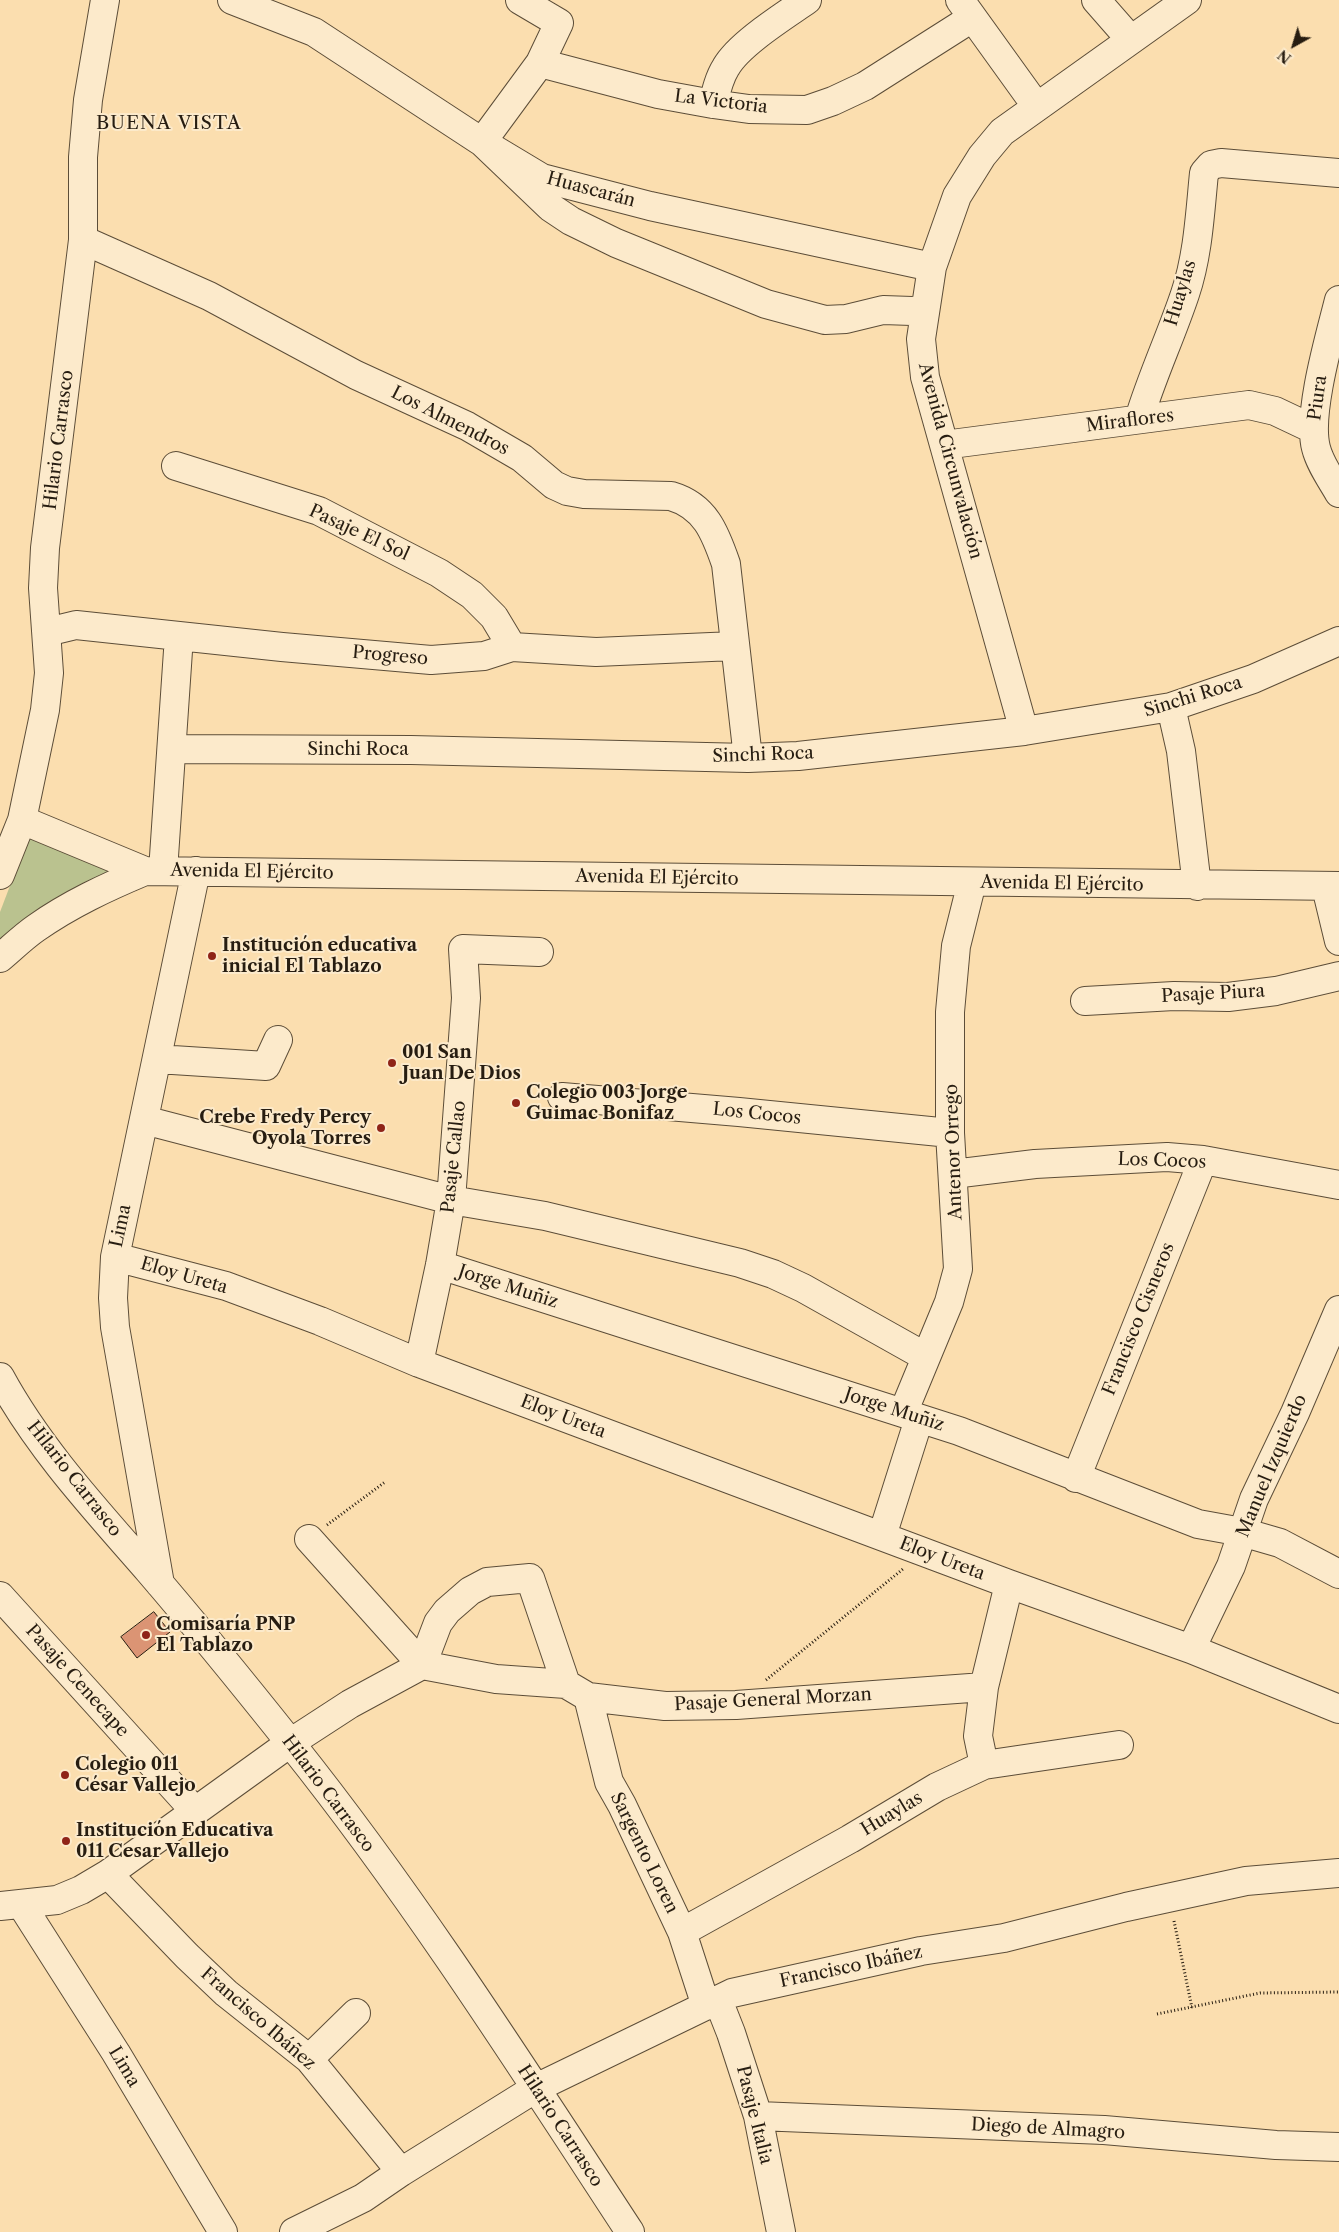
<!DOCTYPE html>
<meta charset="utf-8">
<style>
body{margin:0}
#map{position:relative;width:1339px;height:2232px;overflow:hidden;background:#fbdeaf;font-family:"Libre Caslon Text",serif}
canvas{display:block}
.north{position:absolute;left:1269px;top:20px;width:50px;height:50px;-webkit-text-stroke:4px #fceacb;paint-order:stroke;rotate:219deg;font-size:14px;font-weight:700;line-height:20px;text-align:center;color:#271d11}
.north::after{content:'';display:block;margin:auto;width:18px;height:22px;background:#271d11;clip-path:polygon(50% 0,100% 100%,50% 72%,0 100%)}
</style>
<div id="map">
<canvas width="1339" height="2232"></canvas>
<div class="north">N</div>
</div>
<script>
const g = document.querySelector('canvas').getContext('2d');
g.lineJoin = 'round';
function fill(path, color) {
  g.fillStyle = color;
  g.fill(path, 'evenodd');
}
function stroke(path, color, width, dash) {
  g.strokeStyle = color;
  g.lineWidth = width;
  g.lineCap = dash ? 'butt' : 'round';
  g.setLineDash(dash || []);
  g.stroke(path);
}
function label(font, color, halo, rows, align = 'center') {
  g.font = font + ' "Libre Caslon Text",serif';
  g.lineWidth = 4;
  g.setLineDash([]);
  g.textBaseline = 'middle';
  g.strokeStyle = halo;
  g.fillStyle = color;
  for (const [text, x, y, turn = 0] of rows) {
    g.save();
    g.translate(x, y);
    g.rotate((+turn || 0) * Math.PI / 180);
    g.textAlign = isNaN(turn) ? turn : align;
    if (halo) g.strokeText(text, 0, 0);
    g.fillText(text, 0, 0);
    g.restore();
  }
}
fill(new Path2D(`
 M29 836 119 867 0 946V912Z`), '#bac28f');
const building = new Path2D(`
 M154 1612 170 1632 137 1658 121 1637Z`);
fill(building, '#db9474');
stroke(building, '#271d11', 1);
const minor = new Path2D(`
 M232 0 314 32 482 142 542 178 650 206 932 267
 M520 0 559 23 540 63 482 142 550 207 571 221 616 243 766 304 825 320 846 319 883 310 912 311 925 309
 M960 0 1037 107
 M1096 0 1131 40
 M540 63 658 94 713 104 749 109 807 110 833 101 865 86 972 18
 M713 104C716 91 719 78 726 67 739 44 784 16 807 0
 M83 240 209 296 356 375 467 426 522 458 554 485 567 491 584 494 671 496C705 506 715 532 726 564L748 758
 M1339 300C1330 336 1307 414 1316 448 1320 464 1331 479 1339 493
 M1139 419C1152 376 1171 336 1185 294 1198 256 1200 213 1204 173L1211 165 1221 163 1339 173
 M944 445 1249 405 1275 411 1313 429
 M176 466 319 511 439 573 472 595 494 617 512 647
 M47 632 76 625 282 647 431 660 484 656 512 647 596 652 734 646
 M1171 707 1181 751 1197 886
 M1024 731 925 377 921 339 932 267 957 196 982 156 1002 132 1187 0
 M172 749 411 750 748 758 798 756 1024 731 1171 707 1253 679 1339 641
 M22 820 145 871
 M163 871 179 636
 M0 875 22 820 45 710 49 673 43 588 45 548 83 240V157L88 100 105 0
 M1326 887 1339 941
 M0 958C12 948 23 937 36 928 70 904 107 887 145 871L1339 886
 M1085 1001 1174 996 1228 997 1276 991 1339 976
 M157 1059 266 1066 278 1040
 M562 1097 739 1112 950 1133
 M144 1120 451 1200 545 1216 740 1263 773 1274 803 1288 926 1357
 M953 1174 1035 1164 1167 1157 1203 1160 1339 1185
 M115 1257 226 1286 320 1321 419 1363 1009 1584 1191 1649 1339 1709
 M440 1265 959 1431 1198 1524 1242 1532 1280 1543 1339 1574
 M419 1363 440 1265 451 1200 466 998 463 949 539 952
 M0 1377C39 1449 96 1510 149 1571 198 1628 245 1686 292 1745 415 1899 522 2067 630 2232
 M903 1413 949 1302 958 1269 950 1133V1012L956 946 972 882
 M1076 1478 1203 1160
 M882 1536 919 1419
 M309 1539 422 1665 496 1679 566 1684 588 1697 665 1706 736 1705 984 1687
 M160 1584 115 1327 113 1298 115 1257 196 871
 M0 1596 194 1810
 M1191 1649 1231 1566 1254 1499 1295 1413 1339 1310
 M422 1665 438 1623 447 1611 470 1591 487 1582 530 1578 566 1684
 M588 1697 609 1782 622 1805 682 1932 706 2006
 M984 1765 978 1736 984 1687 1009 1584
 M108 1874 187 1956 226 1993 309 2059 401 2172
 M21 1904 116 2053 223 2232
 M0 1906 57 1900 81 1890 108 1874 290 1743 350 1704 422 1665
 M682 1932 850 1839 937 1787 984 1765 1119 1745
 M718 2000 731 2033 758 2116 781 2232
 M309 2059 356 2013
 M758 2116 1104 2130 1276 2145 1339 2147
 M294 2232 363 2198 401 2172 536 2088 732 1993 921 1951 1004 1938 1126 1907 1246 1881 1339 1873`);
stroke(minor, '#5c4d38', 30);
stroke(new Path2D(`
 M327 1525 385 1482
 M766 1680 903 1569
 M1174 1921 1192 2008
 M1157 2014 1260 1993 1339 1992`), '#271d11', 3, [1, 2.5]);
stroke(minor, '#fceacb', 28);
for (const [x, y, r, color] of [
 [212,956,5,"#8f2418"],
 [392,1063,5,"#8f2418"],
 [516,1103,5,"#8f2418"],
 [381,1128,5,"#8f2418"],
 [146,1635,5,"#8f2418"],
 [65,1775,5,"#8f2418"],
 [66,1841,5,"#8f2418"]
]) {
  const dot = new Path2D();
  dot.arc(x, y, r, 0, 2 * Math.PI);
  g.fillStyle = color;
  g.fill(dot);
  stroke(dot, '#fceacb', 2);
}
label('18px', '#271d11', '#fceacb', [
 ["La Victoria",721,102,7],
 ["Huascarán",591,190,15],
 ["Huaylas",1181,293,-73],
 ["Piura",1318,398,-82],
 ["Los Almendros",450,421,27],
 ["Miraflores",1130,421,-7],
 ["Hilario Carrasco",59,440,-83],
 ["Avenida Circunvalación",950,461,75],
 ["Pasaje El Sol",359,533,25],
 ["Progreso",390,656,5],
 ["Sinchi Roca",1193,697,-17],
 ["Sinchi Roca",358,750],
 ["Sinchi Roca",763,755,-2],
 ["Avenida El Ejército",252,872,1],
 ["Avenida El Ejército",657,878,1],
 ["Avenida El Ejército",1062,884,1],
 ["Pasaje Piura",1213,994,-3],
 ["Los Cocos",757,1114,6],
 ["Antenor Orrego",954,1152,-92],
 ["Pasaje Callao",454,1157,-84],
 ["Los Cocos",1162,1161,2],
 ["Lima",121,1226,-78],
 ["Eloy Ureta",184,1276,16],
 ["Jorge Muñiz",508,1287,18],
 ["Francisco Cisneros",1139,1319,-68],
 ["Jorge Muñiz",894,1410,18],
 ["Eloy Ureta",563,1417,21],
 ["Manuel Izquierdo",1272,1466,-67],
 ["Hilario Carrasco",74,1479,52],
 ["Eloy Ureta",942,1559,21],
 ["Pasaje Cenecape",77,1681,48],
 ["Pasaje General Morzan",773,1700,-3],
 ["Hilario Carrasco",328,1794,53],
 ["Huaylas",892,1814,-31],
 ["Sargento Loren",644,1853,64],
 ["Francisco Ibáñez",851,1967,-12],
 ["Francisco Ibáñez",258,2019,41],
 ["Lima",124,2067,59],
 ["Pasaje Italia",754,2115,76],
 ["Hilario Carrasco",560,2126,57],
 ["Diego de Almagro",1048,2129,3]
]);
label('bold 18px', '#271d11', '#fceacb', [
 ["Institución educativa",222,946],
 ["inicial El Tablazo",222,967],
 ["001 San",402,1053],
 ["Juan De Dios",402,1074],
 ["Colegio 003 Jorge",526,1093],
 ["Guimac Bonifaz",526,1114],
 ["Crebe Fredy Percy",371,1118,"right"],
 ["Oyola Torres",371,1139,"right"],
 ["Comisaría PNP",156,1625],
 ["El Tablazo",156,1646],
 ["Colegio 011",75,1765],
 ["César Vallejo",75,1786],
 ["Institución Educativa",76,1831],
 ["011 Cesar Vallejo",76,1852]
], 'left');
g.letterSpacing = '1px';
label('19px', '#271d11', '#fceacb', [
 ["BUENA VISTA",169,124]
]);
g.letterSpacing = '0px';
</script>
